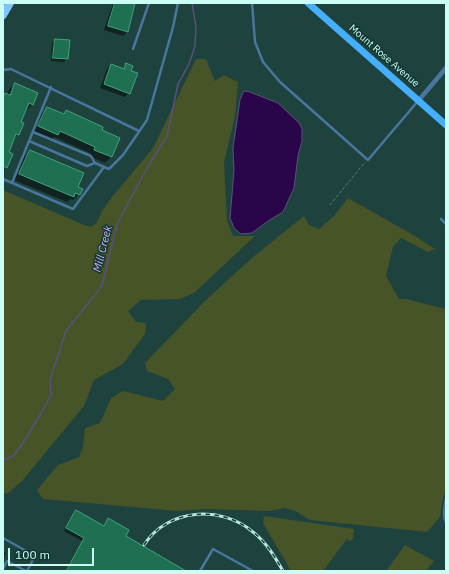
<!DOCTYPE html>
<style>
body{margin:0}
#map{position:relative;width:449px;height:574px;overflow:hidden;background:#1e423d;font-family:"IBM Plex Sans",sans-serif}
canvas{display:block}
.frame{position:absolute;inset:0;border:4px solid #cbfff6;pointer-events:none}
.scale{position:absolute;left:8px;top:548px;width:86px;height:18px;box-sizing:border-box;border:2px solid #cbfff6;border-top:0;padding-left:5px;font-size:12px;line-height:14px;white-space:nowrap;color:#cbfff6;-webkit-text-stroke:3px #133833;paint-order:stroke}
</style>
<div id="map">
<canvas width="449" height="574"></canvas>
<div class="frame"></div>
<div class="scale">100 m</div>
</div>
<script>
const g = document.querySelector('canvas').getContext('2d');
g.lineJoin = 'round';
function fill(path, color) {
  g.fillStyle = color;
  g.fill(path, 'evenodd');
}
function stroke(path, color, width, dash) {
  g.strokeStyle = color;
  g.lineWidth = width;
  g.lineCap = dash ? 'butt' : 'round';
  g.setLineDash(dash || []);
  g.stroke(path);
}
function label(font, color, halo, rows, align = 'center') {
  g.font = font + ' "IBM Plex Sans",sans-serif';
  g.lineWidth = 3;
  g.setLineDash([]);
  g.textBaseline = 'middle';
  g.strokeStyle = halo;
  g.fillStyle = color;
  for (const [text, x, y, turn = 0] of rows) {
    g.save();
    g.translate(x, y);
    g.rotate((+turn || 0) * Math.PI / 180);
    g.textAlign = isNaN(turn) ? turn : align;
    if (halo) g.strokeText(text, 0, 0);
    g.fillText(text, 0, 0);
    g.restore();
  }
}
fill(new Path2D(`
 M196 59H206L215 81 224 75 238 82 235 116 224 163 227 220 233 236H255L194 293 180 299 141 300 128 311 136 322 146 323 145 334 123 364 94 380 84 406 22 481 7 494 3 492V190L84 225 91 227 97 222 102 211 112 197 153 148Z
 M348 198 415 236 435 249 428 252 401 238 393 247 386 276 399 299H406L446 309V488L443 498 440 517 427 532 310 520 295 511 284 508 270 511 207 509 177 511 43 499 37 490 58 465 79 457 83 447 85 428 100 423 111 398 123 391 163 401 175 389 168 379 147 371 145 363 205 301 231 277 253 257 304 216 309 225 319 229 334 216Z
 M264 516 354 529 353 539 350 541 347 539 323 571H291L263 523Z
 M405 545 434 561 426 571H386Z`), '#465428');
const water = new Path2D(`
 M244 91 250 92 278 103 299 123 302 129V141L298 156 294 188 283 212 268 221 252 233 241 234 234 228 230 218 234 171 233 148 240 100Z`);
fill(water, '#2b0549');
stroke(water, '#5b507d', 1);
fill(new Path2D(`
 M113 3H134L127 32 123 36 104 30Z
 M55 40 67 59 64 62 51 61 52 43Z
 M111 65 122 69 127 65 130 71 129 93 125 97 100 88 107 69Z
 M15 84 37 94 32 105 26 111 25 110 20 122 18 134 13 140 7 152 6 167 3 171V96L5 94 7 95 9 90Z
 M47 108 63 115 66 112 119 139 111 157 105 163 89 156 90 153 54 137 51 141 33 133 41 114Z
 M30 151 76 187 79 194 73 200 70 199 67 202 14 180 24 157Z
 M76 511 103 527 109 519 125 537 184 571H65L82 541 64 531Z
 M3 552 6 553 3 558Z`), '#0007');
stroke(new Path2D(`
 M3 460 13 456 23 443 43 410 51 395 50 380 66 331 102 286 117 224 146 170 167 136 178 84 189 64 195 46 196 27 192 3`), '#5b507d', 1.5);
const building = new Path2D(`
 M115 3H135L128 32 108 26Z
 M55 39 70 40 68 59 53 58Z
 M126 63 133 66 131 71 138 73 130 94 104 84 111 64 124 69Z
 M15 83 38 93 33 105 29 103 21 122 24 123 19 135 16 134 9 152 13 154 7 168 3 166V97L5 93 10 95Z
 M47 107 64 114 66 110 103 127 102 130 120 138 112 157 94 150 95 147 60 131 58 135 38 126Z
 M30 150 84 173 78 187 83 189 80 195 75 193 74 197 19 174Z
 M76 510 104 526 108 518 129 530 126 536 186 571H66L84 538 66 528Z`);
fill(building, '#1f6f52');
stroke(building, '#43a27c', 1);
stroke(new Path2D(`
 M330 205 365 162`), '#5a847d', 1, [3, 2]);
stroke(new Path2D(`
 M252 3 255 42 263 62 280 82 368 160 418 101
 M133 49 149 3
 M3 70 11 69 15 71 139 131
 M33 132 91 156 95 163 104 167
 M29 141 87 166 95 163
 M3 179 73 209 104 167 109 169 123 155 147 120 173 27 178 3
 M12 183 51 87
 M441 219 446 224
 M446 498C445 505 442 516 446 522
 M3 538 35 556 27 571
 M3 569 7 561 26 571
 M200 571 213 549 253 571`), '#48769c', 2.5);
stroke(new Path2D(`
 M419 100 446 68`), '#48769c', 4.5);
stroke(new Path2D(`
 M308 3 446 125`), '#46affc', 7);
stroke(new Path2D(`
 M3 15 10 3`), '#80c3fa', 8);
const rail = new Path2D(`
 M144 545C168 508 221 505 253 532 266 542 275 557 283 571`);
stroke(rail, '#b5e7de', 3);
stroke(rail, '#133833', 1.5, [4.5]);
label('10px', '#cbfff6', '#133833', [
 ["Mount Rose Avenue",384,56,41]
]);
label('italic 11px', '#d2affe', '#133833', [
 ["Mill Creek",103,249,-76]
]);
</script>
